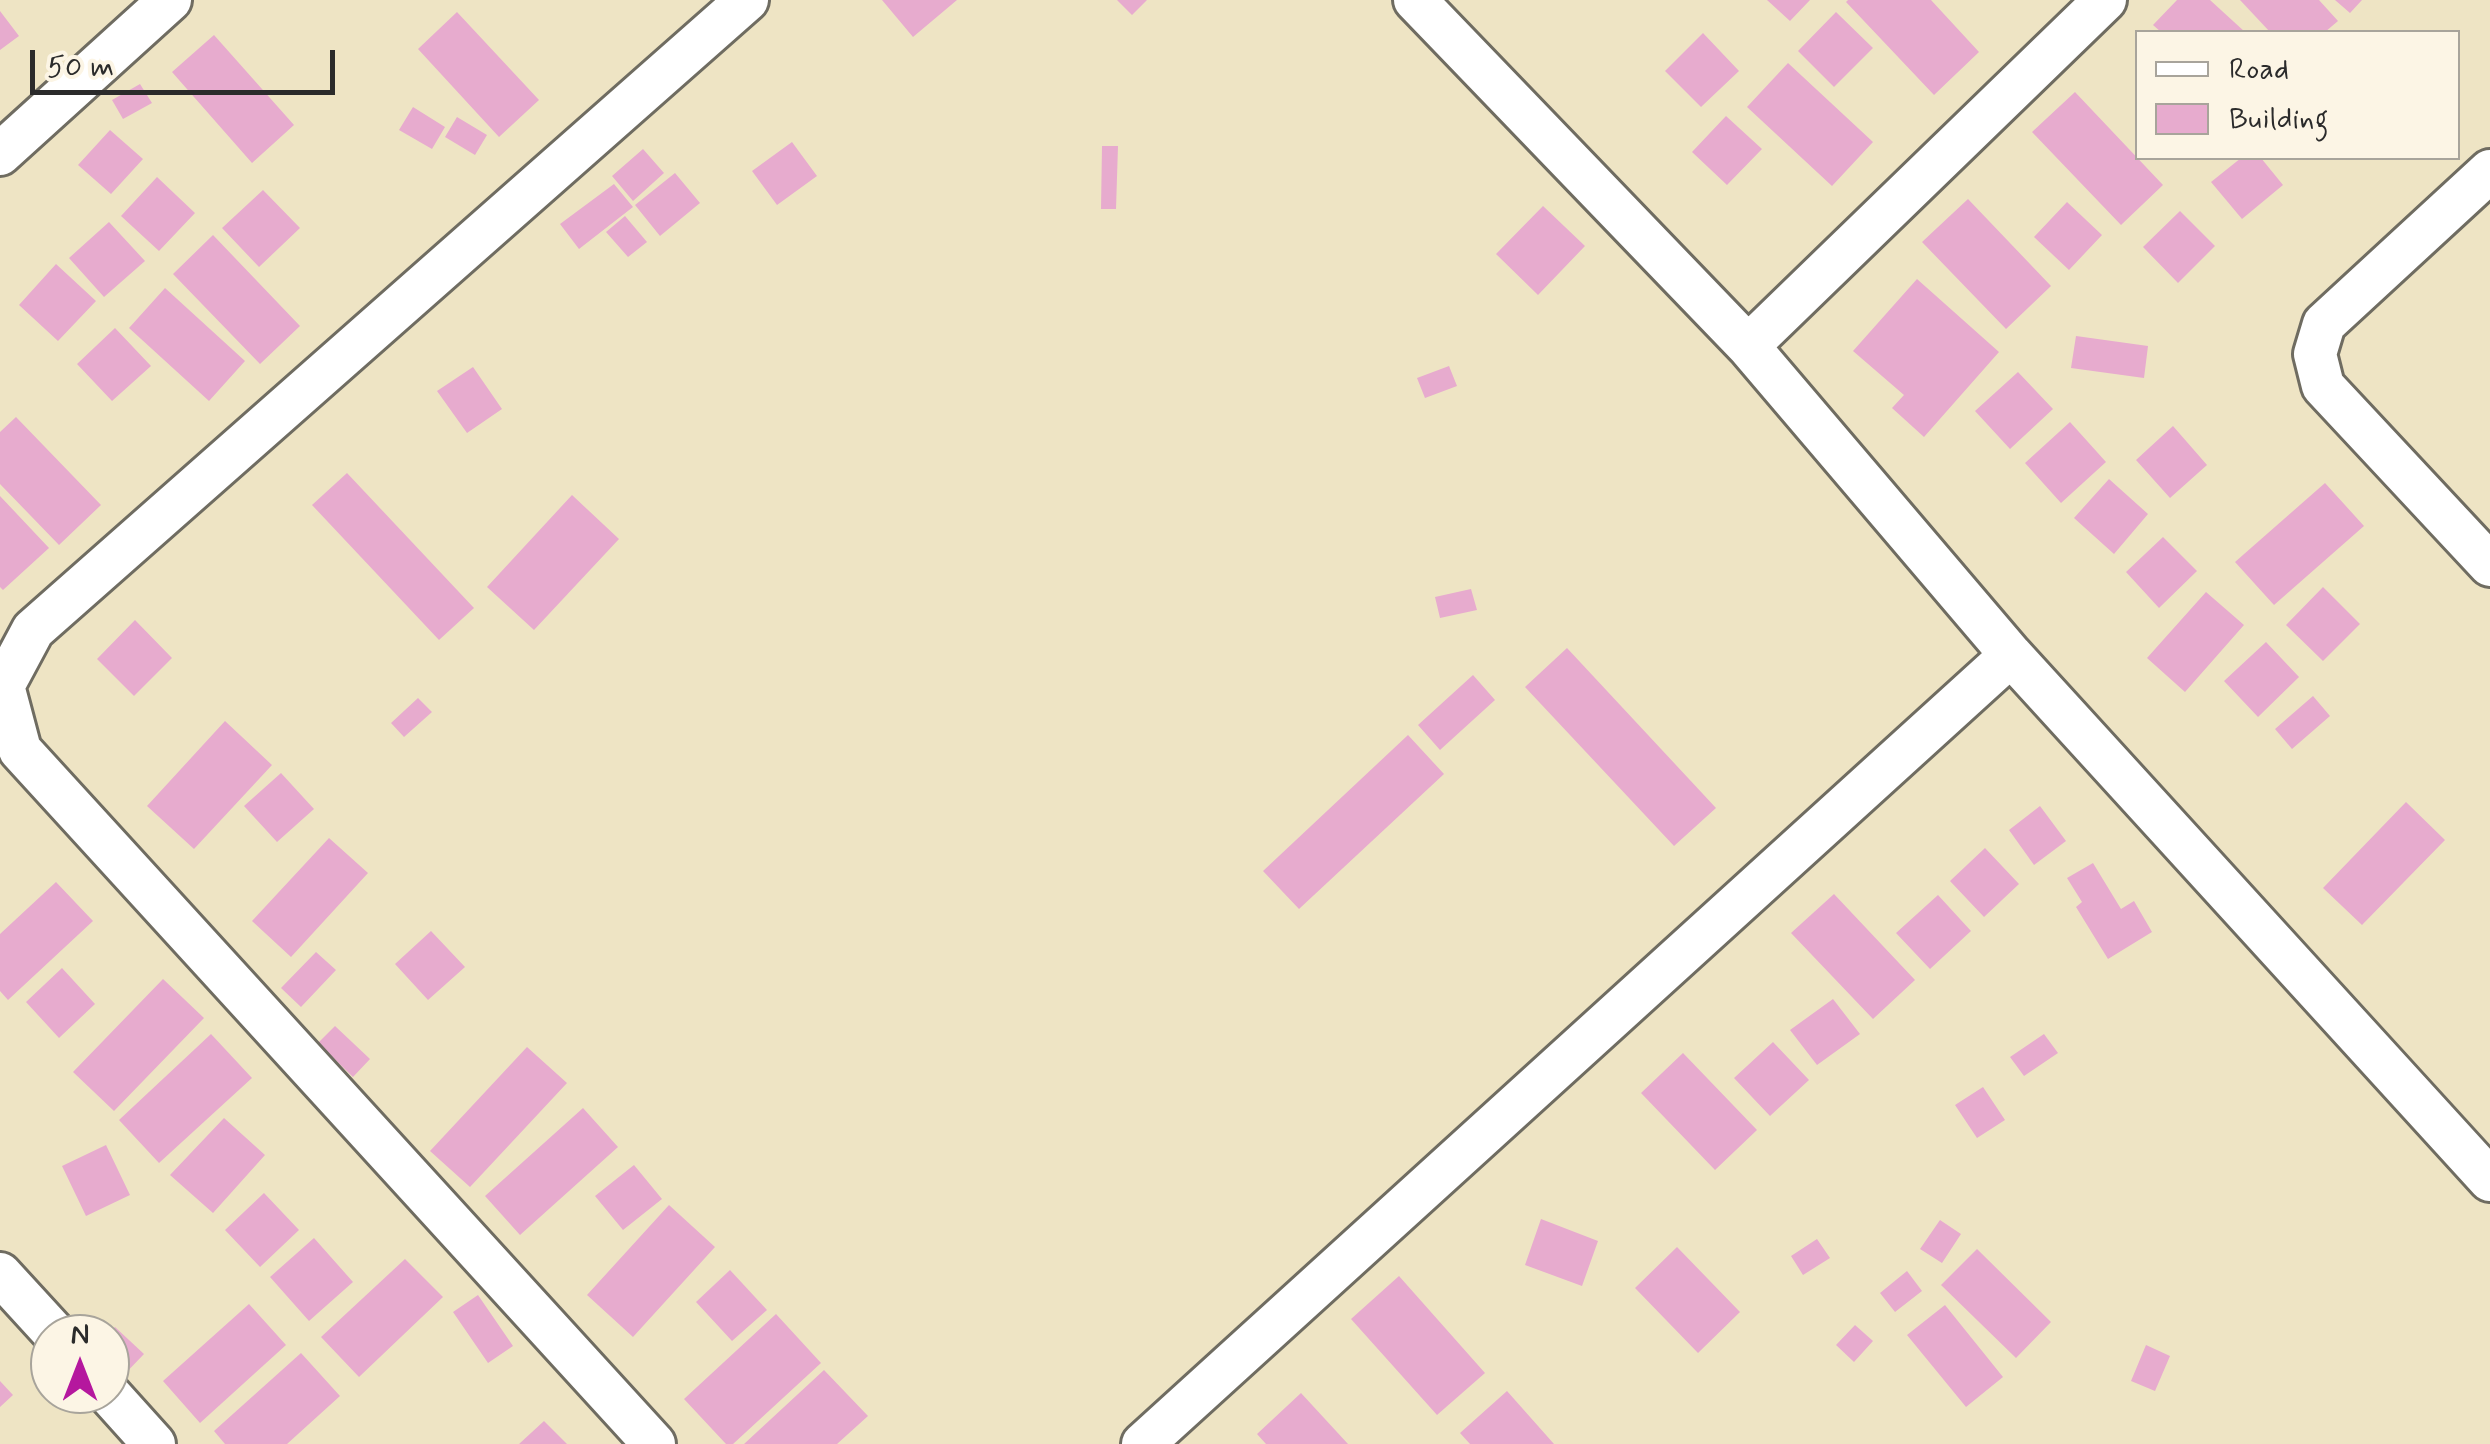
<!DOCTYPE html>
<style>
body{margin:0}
#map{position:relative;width:2490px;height:1444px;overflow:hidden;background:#eee4c4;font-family:Mynerve,sans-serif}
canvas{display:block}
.legend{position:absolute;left:2135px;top:30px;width:325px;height:130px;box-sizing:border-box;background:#fcf5e5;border:2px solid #a8a49b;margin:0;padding:12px 18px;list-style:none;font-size:30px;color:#2b2b2b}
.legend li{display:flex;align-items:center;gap:20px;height:50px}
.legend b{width:50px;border:2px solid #a8a49b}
.north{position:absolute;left:30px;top:1314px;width:100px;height:100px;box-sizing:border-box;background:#fcf5e5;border:2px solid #a8a49b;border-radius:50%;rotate:0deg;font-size:28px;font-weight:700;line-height:40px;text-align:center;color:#2b2b2b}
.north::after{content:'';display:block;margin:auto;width:35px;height:45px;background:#b5179e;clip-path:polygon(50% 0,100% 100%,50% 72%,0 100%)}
.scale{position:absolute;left:30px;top:50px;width:305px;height:45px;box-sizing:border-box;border:5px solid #2b2b2b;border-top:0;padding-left:12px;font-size:30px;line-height:35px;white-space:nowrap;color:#2b2b2b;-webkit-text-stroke:8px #fcf5e5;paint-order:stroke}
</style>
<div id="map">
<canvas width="2490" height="1444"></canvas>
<ul class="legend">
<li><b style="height:12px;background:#fff"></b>Road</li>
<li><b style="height:28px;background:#e7abce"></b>Building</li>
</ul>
<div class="north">N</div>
<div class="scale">50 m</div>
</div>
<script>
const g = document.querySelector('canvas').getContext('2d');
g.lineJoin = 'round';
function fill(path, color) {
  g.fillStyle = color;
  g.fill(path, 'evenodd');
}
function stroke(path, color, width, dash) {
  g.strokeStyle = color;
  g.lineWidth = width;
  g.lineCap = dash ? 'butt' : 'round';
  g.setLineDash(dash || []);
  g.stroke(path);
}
fill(new Path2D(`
 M882 0H957L913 37Z
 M1117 0H1147L1132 15Z
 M1767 0H1810L1790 21Z
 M1848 0H1931L1979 52 1934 95 1846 2Z
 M2177 0H2210L2245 32H2161L2153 25Z
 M2240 0H2319L2338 21 2325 32H2270Z
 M2335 0H2362L2350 13Z
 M0 11 19 36 0 50Z
 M457 12 539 100 499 137 418 49Z
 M1836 12 1873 48 1834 87 1798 51Z
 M1703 33 1739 71 1701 107 1665 71Z
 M214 35 294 125 252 163 172 72Z
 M1788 63 1873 142 1832 186 1747 107Z
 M140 84 152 103 123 119 112 100Z
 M2075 92 2163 185 2121 225 2032 132Z
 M413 107 445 127 432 149 399 130Z
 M1726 116 1762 149 1727 185 1692 152Z
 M457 117 487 135 475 155 445 137Z
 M110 130 143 159 111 194 78 165Z
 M792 142 817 176 777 205 752 171Z
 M1102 146H1118L1116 209H1101Z
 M643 149 664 173 633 201 612 176Z
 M2241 158H2261L2283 185 2242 219 2211 182Z
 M675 173 700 203 660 236 635 205Z
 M157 177 195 213 159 251 121 216Z
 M614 184 633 207 579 249 560 224Z
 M263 190 300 228 259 267 222 228Z
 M1968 199 2051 286 2006 329 1922 242Z
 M2067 202 2102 235 2069 270 2034 237Z
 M1543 206 1585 246 1538 295 1496 254Z
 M2180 211 2215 246 2178 283 2143 247Z
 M625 216 647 242 628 257 606 232Z
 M109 222 145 261 104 297 69 258Z
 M213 235 300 326 260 364 173 274Z
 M56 264 96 301 58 341 19 305Z
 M1917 279 1999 352 1924 437 1892 408 1904 395 1853 351Z
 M165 288 245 361 209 401 129 328Z
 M115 328 151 366 112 401 77 364Z
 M2076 336 2148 346 2144 378 2071 368Z
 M1449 366 1457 386 1425 398 1417 378Z
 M473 367 502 409 467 433 437 391Z
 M2018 372 2053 409 2010 449 1975 411Z
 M16 417 101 505 59 545 0 484V432Z
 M2070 422 2106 462 2061 503 2025 463Z
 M2173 426 2207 465 2170 498 2136 460Z
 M347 473 474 608 439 640 312 505Z
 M2109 479 2148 514 2114 554 2074 518Z
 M2325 483 2364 526 2274 605 2235 562Z
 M572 495 619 539 534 630 487 587Z
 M0 496 49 548 3 590 0 587Z
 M2163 537 2197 571 2159 608 2126 572Z
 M2323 587 2360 624 2323 661 2286 625Z
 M1471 589 1477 610 1440 618 1435 597Z
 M2206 592 2244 625 2185 692 2147 658Z
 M135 620 172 658 134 696 97 659Z
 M2266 642 2299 677 2258 717 2224 681Z
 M1567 648 1716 808 1674 846 1525 687Z
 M1473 675 1495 700 1440 750 1418 725Z
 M2313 696 2330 716 2292 749 2275 729Z
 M418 698 432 712 404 737 391 723Z
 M225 721 272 765 194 849 147 806Z
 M1408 735 1444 774 1299 909 1263 871Z
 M281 773 314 809 277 842 244 806Z
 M2406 802 2445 840 2362 925 2323 888Z
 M2040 806 2066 841 2034 865 2009 830Z
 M329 838 368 873 291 957 252 921Z
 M1985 848 2019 884 1984 917 1950 881Z
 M2093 863 2121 909 2134 901 2152 932 2108 959 2076 907 2082 902 2067 878Z
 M56 882 93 921 8 1000 0 991V934Z
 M1834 894 1915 980 1873 1019 1791 933Z
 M1938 895 1971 931 1930 969 1896 933Z
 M431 931 465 967 428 1000 395 964Z
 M316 952 336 970 301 1007 281 988Z
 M62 968 95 1004 59 1038 26 1002Z
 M163 979 204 1018 114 1111 73 1072Z
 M1833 999 1860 1034 1817 1065 1790 1030Z
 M335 1026 370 1059 353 1077 318 1043Z
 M211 1034 252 1078 159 1163 119 1120Z
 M2044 1034 2058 1053 2024 1076 2010 1057Z
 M1773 1042 1809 1080 1770 1116 1734 1078Z
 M527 1047 567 1083 470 1187 430 1151Z
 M1683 1053 1757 1130 1715 1170 1641 1093Z
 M1983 1087 2005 1120 1977 1138 1955 1105Z
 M583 1108 618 1147 520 1235 485 1196Z
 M224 1118 265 1155 213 1213 170 1175Z
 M106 1145 130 1195 86 1216 62 1166Z
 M634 1165 662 1199 623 1230 595 1196Z
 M264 1193 299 1230 260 1267 225 1230Z
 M669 1205 715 1247 633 1337 587 1295Z
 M1541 1219 1598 1241 1582 1286 1525 1265Z
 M1940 1220 1961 1234 1942 1263 1920 1249Z
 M314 1238 353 1282 309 1321 270 1277Z
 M1817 1239 1830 1258 1803 1275 1791 1256Z
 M1677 1247 1740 1312 1698 1353 1635 1288Z
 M1977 1249 2051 1322 2016 1358 1941 1285Z
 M405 1259 443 1297 359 1377 321 1337Z
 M730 1270 767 1310 732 1341 696 1302Z
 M1907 1271 1922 1291 1895 1312 1880 1293Z
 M1399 1276 1485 1373 1437 1415 1351 1319Z
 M478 1295 513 1346 488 1363 453 1312Z
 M249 1304 286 1345 200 1423 163 1381Z
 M1945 1305 2003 1377 1966 1407 1907 1335Z
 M776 1314 821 1363 733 1444H726L684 1399Z
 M1855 1325 1873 1341 1854 1362 1836 1345Z
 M115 1327 144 1354 120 1379 110 1369V1332Z
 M2146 1345 2170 1356 2155 1391 2131 1381Z
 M301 1353 340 1396 287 1444H225L214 1431Z
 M824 1370 868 1416 837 1444H744Z
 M0 1381 13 1395 0 1407Z
 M1507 1391 1554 1444H1470L1460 1433Z
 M1301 1393 1348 1444H1266L1257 1434Z
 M544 1421 567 1444H519Z`), '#e7abce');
const minor = new Path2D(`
 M1415 0 1748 346 2011 655 2490 1180
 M0 154 170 0
 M2490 171 2324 324 2315 354 2323 386 2490 565
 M1748 346 2105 0
 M0 1274 55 1334
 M109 1394 154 1444
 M654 1444 20 750 3 686 33 630 747 0
 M1143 1444 2011 655`);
stroke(minor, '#6f6c61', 48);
stroke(minor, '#fff', 42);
</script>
